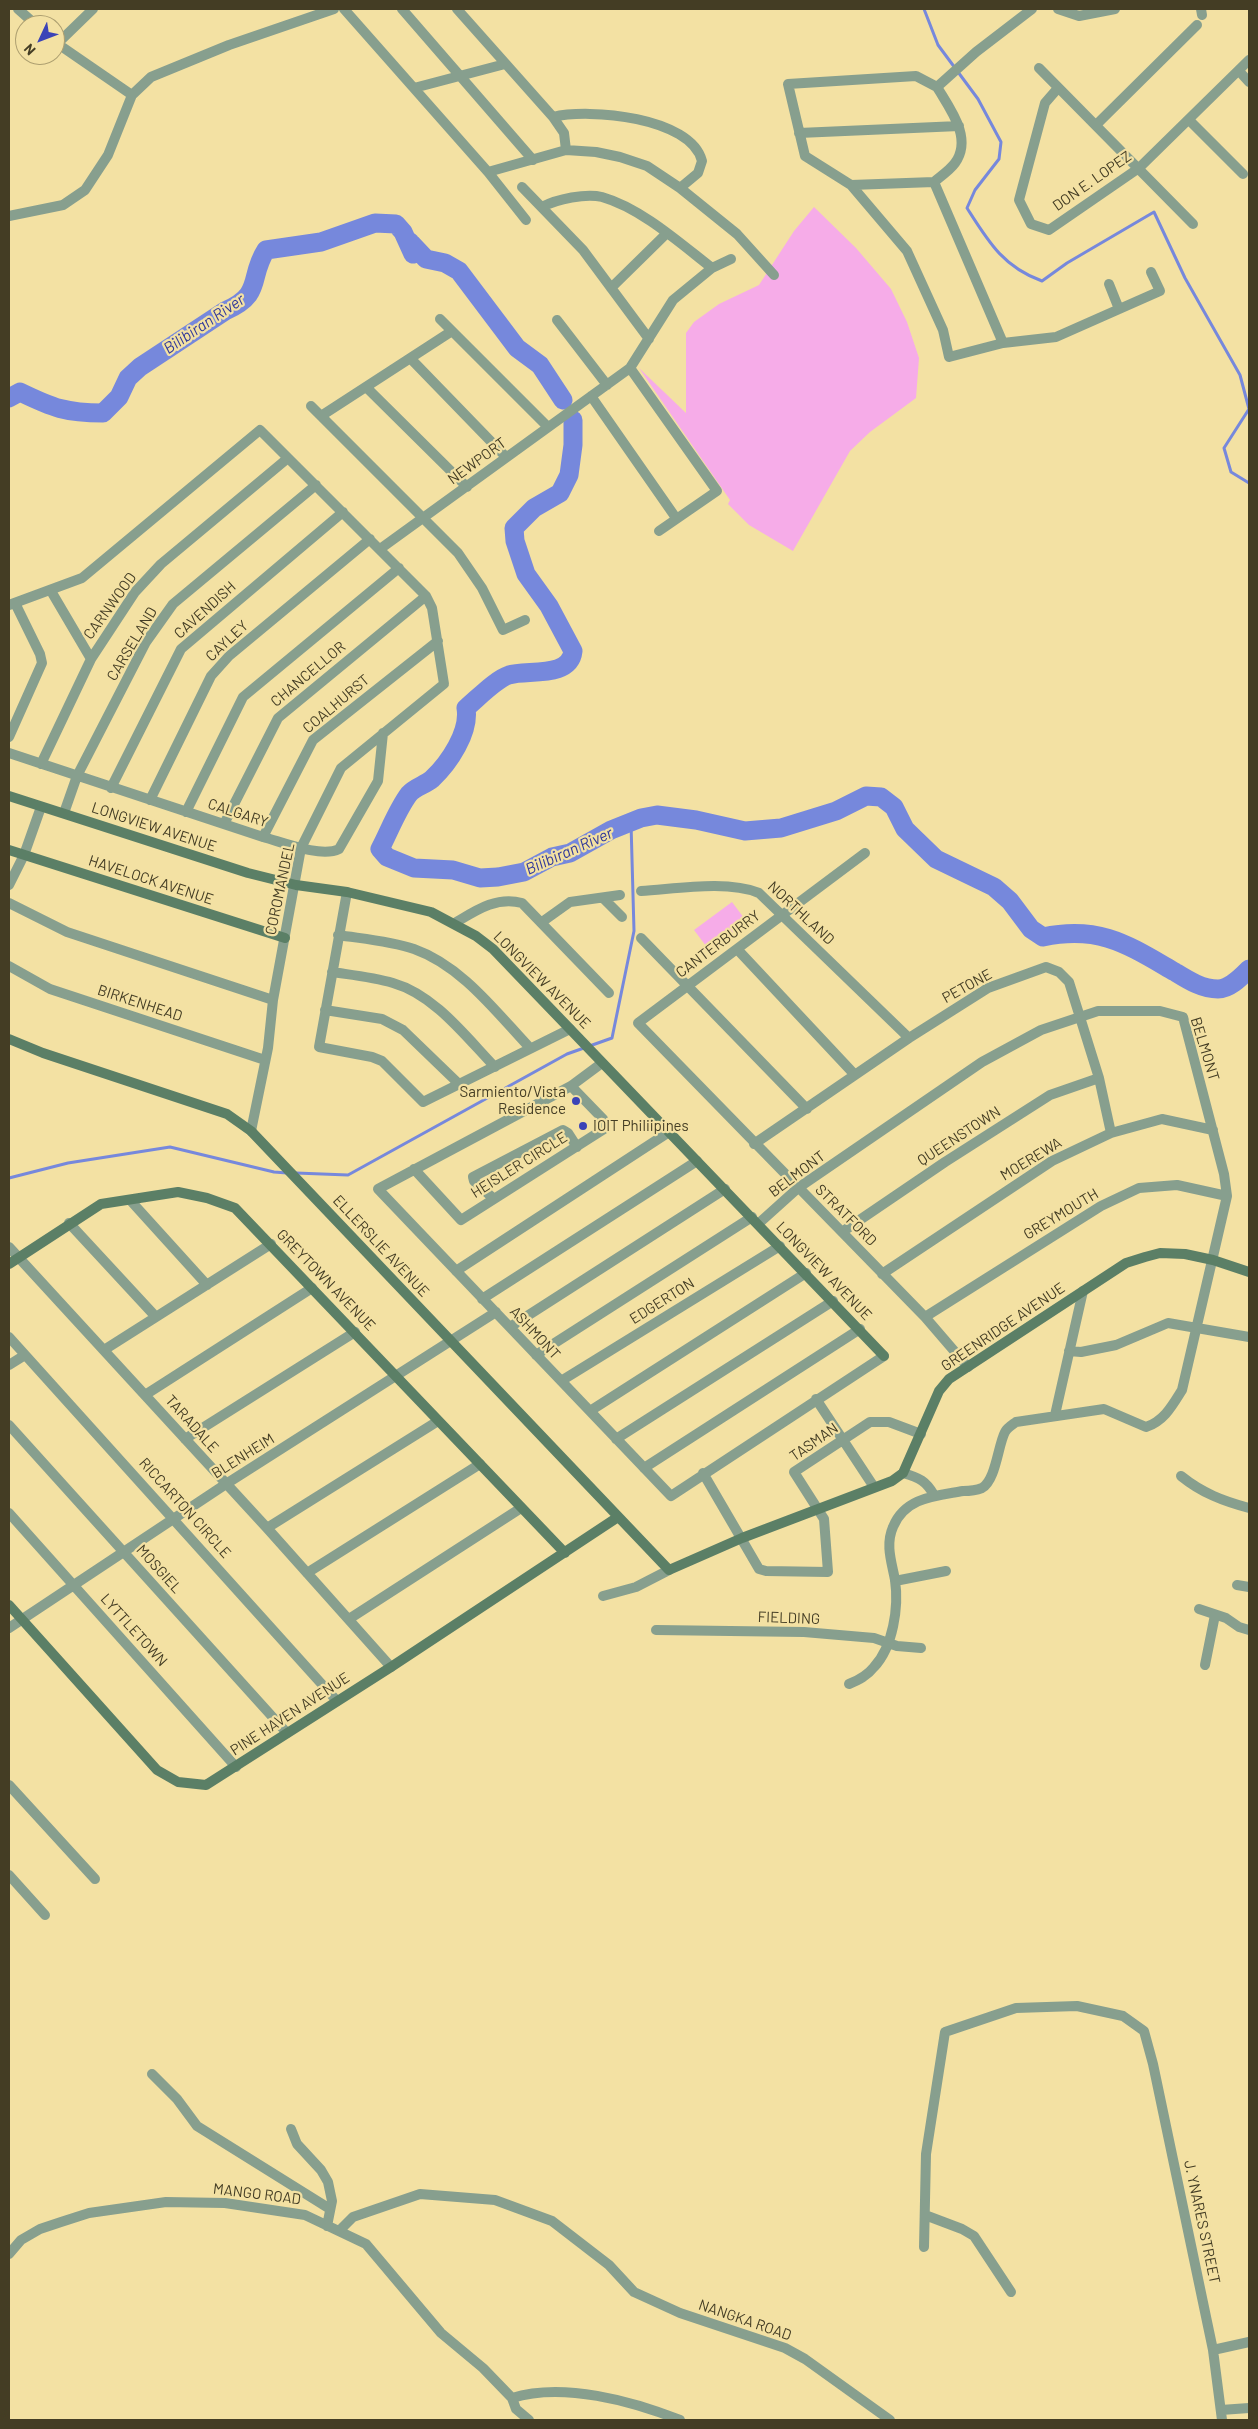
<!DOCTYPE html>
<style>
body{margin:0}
#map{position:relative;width:1258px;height:2429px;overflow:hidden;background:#f3e1a3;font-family:Barlow,sans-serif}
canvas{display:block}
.frame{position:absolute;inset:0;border:10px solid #443d24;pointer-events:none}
.north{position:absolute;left:15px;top:15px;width:50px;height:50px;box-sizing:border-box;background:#f3e1a3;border:1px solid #ad9f70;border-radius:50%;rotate:227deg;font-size:14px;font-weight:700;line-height:20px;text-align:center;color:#443d24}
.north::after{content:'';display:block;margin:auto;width:18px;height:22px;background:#3b43b7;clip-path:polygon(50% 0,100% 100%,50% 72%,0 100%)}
</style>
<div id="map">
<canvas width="1258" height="2429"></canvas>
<div class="frame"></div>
<div class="north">N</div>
</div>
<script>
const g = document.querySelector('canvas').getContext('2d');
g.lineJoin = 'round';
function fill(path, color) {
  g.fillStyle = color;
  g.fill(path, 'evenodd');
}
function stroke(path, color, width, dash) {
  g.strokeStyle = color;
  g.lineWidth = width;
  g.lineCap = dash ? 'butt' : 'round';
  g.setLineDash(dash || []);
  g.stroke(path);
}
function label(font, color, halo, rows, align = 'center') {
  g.font = font + ' Barlow,sans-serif';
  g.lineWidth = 4.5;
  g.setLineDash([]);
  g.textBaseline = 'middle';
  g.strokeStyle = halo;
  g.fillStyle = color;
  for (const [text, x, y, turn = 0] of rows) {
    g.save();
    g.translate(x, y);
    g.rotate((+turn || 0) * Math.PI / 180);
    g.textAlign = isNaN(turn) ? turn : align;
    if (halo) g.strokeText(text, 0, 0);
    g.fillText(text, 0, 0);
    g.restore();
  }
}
fill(new Path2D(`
 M814 207 856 248 891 289 907 322 919 358 916 398 870 432 850 451 793 551 749 525 728 504 730 500 639 368 686 413V333L694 322 719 304 759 285 794 231Z
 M732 902 747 922 709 950 694 930Z`), '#f6ace8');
stroke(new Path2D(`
 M924 9 938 45 978 99 1001 142 999 159 975 190 967 208C988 241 1003 267 1042 281L1067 263 1154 212 1185 278 1240 375 1249 409 1224 448 1231 472 1249 483
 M296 1173 348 1175 567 1054 612 1038 634 931 631 823
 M9 1178 68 1163 170 1147 274 1172 287 1173`), '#7688dc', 3);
stroke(new Path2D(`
 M410 242 426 259 445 263 459 271 517 348 540 365 563 400
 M9 398 20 392C53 408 66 413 103 413L119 397 128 378 140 367 225 311C264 294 248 278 266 250L321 242 375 223 396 224 403 232 413 254 410 242
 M573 420V445L569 475 560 493 534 508 514 528 515 541 526 574 549 606 573 651C570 679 526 669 509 675 496 679 477 699 466 708 470 732 449 763 432 779 425 785 415 787 409 794 397 810 389 832 380 849L387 857 414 868 453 870 480 878 498 877 524 872 552 857 570 853 611 830 641 818 657 815 696 820 745 831 781 828 836 811 866 796 881 797 894 807 905 829 936 859 994 887 1010 901 1031 929 1043 937C1100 925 1128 945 1175 972 1188 980 1202 989 1218 989 1230 989 1241 977 1249 969`), '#7688dc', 19);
stroke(new Path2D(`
 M18 9 36 25
 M344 9 488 172 526 220
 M402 9 533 160
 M457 9 553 117 564 133 566 150
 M1058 9 1079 16 1115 9
 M1201 9 1202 15
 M55 42 132 95
 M57 44 93 9
 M1039 68 1193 224
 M1239 71 1249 82
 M937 87 916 76 788 84 805 156 851 185 907 251 943 330 949 357 1003 343 1056 337 1160 291 1151 272
 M937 87 976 52 1032 9
 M414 88 505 64
 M1058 88 1045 103 1019 200 1031 224 1049 230 1139 168 1249 60
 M553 117C589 108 691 117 702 161L698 173 680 188
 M1189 120 1243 174
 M1096 125 1197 25
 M799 133 959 126
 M488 172 566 150 596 152 620 157 647 166 680 188 737 234 774 275
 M934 182 1003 343
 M851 185 934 182C941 176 950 170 955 163 973 138 950 109 937 87
 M522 187 583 250 649 339
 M542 207C557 199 586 193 602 197 641 208 681 244 712 268
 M9 216 63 205 85 190 108 155 132 95 151 77 229 45 334 9
 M1109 284 1119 309
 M611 288 667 233
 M440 319 548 427
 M557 320 607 385
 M411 359 506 457
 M630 368 717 491 659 531
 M366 387 467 487
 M591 396 676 518
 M311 406 458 553 482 588 503 630 525 620
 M321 416 452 331
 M380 549 630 368 673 300 712 268 731 259
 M51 591 91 659
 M9 605 82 578 260 430 426 596 432 608 444 684 341 768 301 848 273 1000 268 1048 251 1131
 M9 737 42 663 40 654 15 603
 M9 753 263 837C282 842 321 858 339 849L378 781 383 733
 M41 764 91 659 135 592 161 564 288 458
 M111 788 181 649 343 512
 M150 800 211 676 229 656 370 539
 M186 812 243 697 399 568
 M64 813 77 776 146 642 173 604 316 485
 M224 824 278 718 426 596
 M263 837 313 740 438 641
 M865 853 638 1023 925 1317 968 1367
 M9 885 24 855 41 807
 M641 891C676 889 727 880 759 893L909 1038
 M347 892 319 1047 372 1057 382 1061 423 1102 570 1029
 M603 898 622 917
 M9 903 67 932 273 1000
 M542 922 570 902 620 895
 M455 923C475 911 496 896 522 903L609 993
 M338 935C364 939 390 941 414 949 462 966 496 1012 530 1048
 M641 938 807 1109
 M737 949 855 1075
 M9 966 50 989 265 1060
 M332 972C352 975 373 977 393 983 435 995 466 1037 495 1067
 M325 1010 382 1019 403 1030 460 1085
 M602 1063 571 1086 378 1189 671 1496 884 1356
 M754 1144 909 1038 988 988 1046 967 1059 972 1069 982 1099 1078 1111 1133
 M414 1169 461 1220 604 1129 603 1119 571 1086
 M494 1199 474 1181 473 1177 563 1130 568 1133 577 1147
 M130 1200 207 1285
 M69 1223 156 1317
 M758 1224 798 1188 982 1062 1041 1030 1098 1011H1160L1183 1017 1224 1174 1227 1196 1182 1390C1172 1406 1164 1421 1146 1427L1104 1409 1016 1422C1012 1425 1007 1428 1005 1432 998 1445 996 1480 982 1488 977 1490 969 1491 963 1491 936 1496 905 1497 893 1527 885 1545 892 1563 895 1580 899 1607 893 1647 874 1667 867 1676 859 1680 849 1684
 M842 1232 945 1162 1050 1095 1099 1078
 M9 1247 267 1528 391 1667
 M456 1271 669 1132
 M882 1274 1052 1161 1111 1133 1162 1119 1213 1130
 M482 1299 697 1161
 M925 1317 1101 1206 1139 1188 1177 1185 1227 1196
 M510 1327 725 1189
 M9 1337 337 1701
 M104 1350 271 1244
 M1069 1351 1081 1352 1116 1345 1168 1323 1249 1337
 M536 1355 752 1217
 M9 1365 25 1355
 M561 1381 780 1246
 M145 1395 312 1288
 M816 1399 874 1487
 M590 1411 806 1273
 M1055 1415 1083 1291
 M9 1425 287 1733
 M185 1439 355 1332
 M616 1439 833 1301
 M644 1468 860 1329
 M703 1473 759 1569 766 1571 828 1572 824 1519 794 1472 870 1422H889L921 1434
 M903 1473C920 1478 926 1481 934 1495
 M1181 1476C1202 1493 1223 1501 1249 1508
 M9 1513 236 1767
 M267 1528 438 1421
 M307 1573 480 1464
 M895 1581 946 1571
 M1237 1585 1249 1587
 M603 1596 636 1587 669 1570
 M1199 1609 1226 1618 1239 1627 1249 1630
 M349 1619 521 1508
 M9 1628 226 1484 496 1312
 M656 1630 804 1632 874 1638 897 1646 921 1648
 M1205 1665 1215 1615
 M9 1785 95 1879
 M9 1875 45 1915
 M152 2074 177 2099 197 2126 330 2209
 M291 2129 297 2144 321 2170 328 2182 332 2201 327 2226
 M925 2215 962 2229 974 2236 1011 2292
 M339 2231 353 2217 420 2194 495 2200 552 2221 609 2265 634 2292 680 2313 785 2348 805 2359 890 2420
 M924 2247 926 2154 945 2032 1016 2008 1077 2006 1123 2016 1144 2031 1153 2064 1213 2350 1222 2420
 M9 2254 21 2240 40 2229 61 2222 89 2213 166 2202 225 2203 305 2215 366 2244 441 2333 483 2368 512 2398
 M1213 2350 1249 2342
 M1221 2410 1249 2408
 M529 2420 516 2409 512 2398C563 2382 632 2401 680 2420`), '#879f8e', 10);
stroke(new Path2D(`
 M9 796 248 873 296 885 347 892 431 912 476 936 493 949 570 1029 884 1356
 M9 850 285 938
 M9 1039 43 1053 227 1114 251 1131 669 1570 742 1538 892 1481 903 1473 939 1391 949 1379 1126 1263 1145 1257 1160 1253 1185 1254 1213 1260 1249 1272
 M9 1264 101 1204 178 1192 207 1198 235 1208 565 1553
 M9 1605 157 1770 178 1782 206 1785 391 1667 618 1517`), '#5b7f66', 10);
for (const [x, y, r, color] of [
 [576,1101,5,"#3b43b7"],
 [583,1126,5,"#3b43b7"]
]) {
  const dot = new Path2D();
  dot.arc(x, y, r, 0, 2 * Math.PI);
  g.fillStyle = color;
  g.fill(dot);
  stroke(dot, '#f3e1a3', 2);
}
label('15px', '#443d24', '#f3e1a3', [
 ["DON E. LOPEZ",1092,181,-35],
 ["NEWPORT",477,461,-36],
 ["CARNWOOD",110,606,-54],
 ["CAVENDISH",205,610,-42],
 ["CAYLEY",227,641,-43],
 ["CARSELAND",132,644,-59],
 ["CHANCELLOR",308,674,-40],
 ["COALHURST",336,704,-40],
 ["CALGARY",238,813,18],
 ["LONGVIEW AVENUE",154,827,18],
 ["HAVELOCK AVENUE",151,880,18],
 ["COROMANDEL",280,889,-78],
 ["NORTHLAND",801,913,43],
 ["CANTERBURRY",718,944,-37],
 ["LONGVIEW AVENUE",542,980,45],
 ["PETONE",967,986,-29],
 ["BIRKENHEAD",140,1003,18],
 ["BELMONT",1205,1049,73],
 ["QUEENSTOWN",959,1136,-33],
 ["MOEREWA",1031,1159,-31],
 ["HEISLER CIRCLE",519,1165,-32],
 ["BELMONT",797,1174,-37],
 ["GREYMOUTH",1061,1214,-31],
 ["STRATFORD",846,1215,45],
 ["ELLERSLIE AVENUE",381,1246,47],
 ["LONGVIEW AVENUE",824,1271,46],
 ["GREYTOWN AVENUE",326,1280,46],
 ["EDGERTON",662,1301,-32],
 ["GREENRIDGE AVENUE",1003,1327,-34],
 ["ASHMONT",535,1333,47],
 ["TARADALE",192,1424,48],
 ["TASMAN",814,1442,-35],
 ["BLENHEIM",243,1456,-32],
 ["RICCARTON CIRCLE",185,1508,48],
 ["MOSGIEL",159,1569,48],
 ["FIELDING",789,1618,2],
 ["LYTTLETOWN",134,1630,48],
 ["PINE HAVEN AVENUE",290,1714,-33],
 ["MANGO ROAD",257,2194,7],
 ["J. YNARES STREET",1202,2222,78],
 ["NANGKA ROAD",745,2320,19]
]);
label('15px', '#443d24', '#f3e1a3', [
 ["Sarmiento/Vista",566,1092],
 ["Residence",566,1109],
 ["IOIT Philiipines",593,1126,"left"]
], 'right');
label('italic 16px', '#31399b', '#f3e1a3', [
 ["Bilibiran River",204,324,-34],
 ["Bilibiran River",569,851,-24]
]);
</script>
